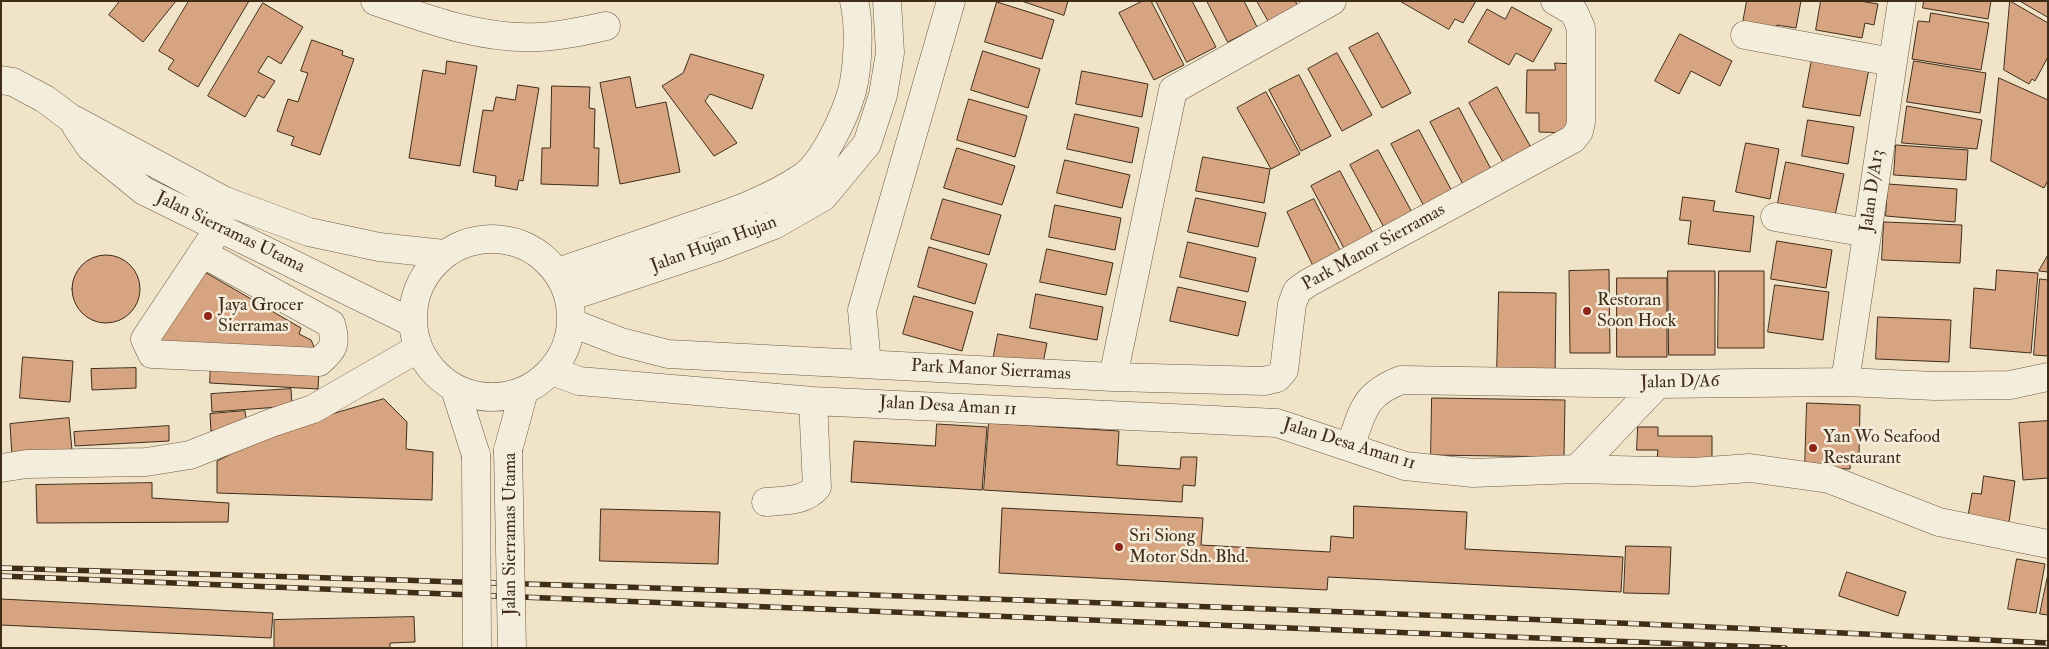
<!DOCTYPE html>
<style>
body{margin:0}
#map{position:relative;width:2049px;height:649px;overflow:hidden;background:#f0e3c8;font-family:"IM FELL Double Pica",serif}
canvas{display:block}
.frame{position:absolute;inset:0;border:2px solid #3f2d18;pointer-events:none}
</style>
<div id="map">
<canvas width="2049" height="649"></canvas>
<div class="frame"></div>
</div>
<script>
const g = document.querySelector('canvas').getContext('2d');
g.lineJoin = 'round';
function fill(path, color) {
  g.fillStyle = color;
  g.fill(path, 'evenodd');
}
function stroke(path, color, width, dash) {
  g.strokeStyle = color;
  g.lineWidth = width;
  g.lineCap = dash ? 'butt' : 'round';
  g.setLineDash(dash || []);
  g.stroke(path);
}
function label(font, color, halo, rows, align = 'center') {
  g.font = font + ' "IM FELL Double Pica",serif';
  g.lineWidth = 5;
  g.setLineDash([]);
  g.textBaseline = 'middle';
  g.strokeStyle = halo;
  g.fillStyle = color;
  for (const [text, x, y, turn = 0] of rows) {
    g.save();
    g.translate(x, y);
    g.rotate((+turn || 0) * Math.PI / 180);
    g.textAlign = isNaN(turn) ? turn : align;
    if (halo) g.strokeText(text, 0, 0);
    g.fillText(text, 0, 0);
    g.restore();
  }
}
const building = new Path2D(`
 M120 1H176L143 42 109 15Z
 M189 1H249L198 87 168 69 174 60 159 51Z
 M1022 1H1068L1064 15Z
 M1143 1H1151L1184 65 1154 80 1119 13Z
 M1156 1H1192L1216 47 1187 62Z
 M1207 1H1244L1257 27 1228 42Z
 M1257 1H1295L1298 6 1269 22Z
 M1400 1H1476L1463 23 1455 19 1449 29Z
 M1747 1H1801L1796 28 1777 25 1776 34 1742 28Z
 M1821 1H1860L1878 4 1874 25 1865 23 1862 38 1816 30Z
 M1924 1H1991L1988 19 1923 8Z
 M2010 1 2048 23V57L2035 81 2032 79 2029 84 2004 70Z
 M2020 1H2048V17Z
 M997 2 1054 20 1042 59 985 42Z
 M263 3 303 27 281 64 268 56 258 72 275 81 264 98 258 95 245 117 208 96Z
 M1512 7 1552 29 1533 62 1516 53 1509 65 1468 42 1487 9 1505 19Z
 M1931 13 1989 23 1981 70 1912 59 1918 21 1929 22Z
 M1378 33 1411 93 1382 108 1349 48Z
 M1680 34 1732 61 1720 86 1691 71 1679 94 1655 81Z
 M312 40 343 51 342 55 354 59 320 155 291 145 294 137 277 131 288 99 298 102 308 73 301 71Z
 M983 51 1040 69 1028 108 971 90Z
 M1337 53 1372 115 1342 131 1308 69Z
 M691 54 764 75 752 109 710 94 705 101 737 143 714 156 662 86 683 73Z
 M1812 59 1869 69 1860 116 1803 107Z
 M447 61 477 66 460 166 409 158 423 70 445 74Z
 M1914 61 1986 73 1980 113 1907 102Z
 M1555 63 1573 64 1571 133 1539 132V113H1526L1527 70H1555Z
 M1082 71 1148 84 1142 117 1076 104Z
 M1299 75 1331 136 1301 151 1269 90Z
 M630 77 636 108 666 102 680 172 620 184 600 83Z
 M1999 78 2048 100V180L2044 188 1991 161Z
 M518 85 539 88 523 181 519 180 517 190 495 186 496 176 473 172 483 110 493 111 496 97 515 100Z
 M552 86 590 87 589 108 595 109 594 148H599L598 186 541 184 542 148H550Z
 M1497 87 1533 151 1506 167 1469 103Z
 M1266 92 1300 154 1271 169 1237 108Z
 M969 99 1027 116 1015 157 957 140Z
 M1907 106 1982 120 1977 149 1902 143Z
 M1459 108 1493 173 1465 188 1430 122Z
 M1075 114 1139 128 1132 163 1067 149Z
 M1808 120 1854 127 1848 164 1802 156Z
 M1419 130 1454 195 1426 210 1391 144Z
 M1746 143 1779 149 1770 199 1736 192Z
 M1896 145 1968 150 1966 180 1894 175Z
 M957 148 1015 166 1002 205 944 188Z
 M1378 150 1414 216 1386 231 1350 165Z
 M1203 157 1270 169 1264 203 1196 191Z
 M1065 160 1130 175 1122 208 1057 193Z
 M1786 162 1844 174 1835 215 1778 203Z
 M1340 171 1375 237 1346 252 1311 186Z
 M1888 184 1957 189 1955 222 1886 216Z
 M1683 197 1715 201 1713 211 1754 216 1750 252 1688 244 1691 221 1680 220Z
 M1196 198 1266 213 1258 247 1188 232Z
 M943 199 1001 215 989 255 931 239Z
 M1314 199 1342 254 1314 268 1287 212Z
 M1055 205 1121 218 1115 250 1049 237Z
 M1884 222 1962 225 1960 263 1882 260Z
 M1777 241 1832 250 1826 288 1771 279Z
 M1188 242 1256 258 1248 292 1180 277Z
 M929 247 987 264 975 304 918 287Z
 M1047 249 1113 263 1106 295 1040 282Z
 M72 289a34 34 0 1 1 68 0a34 34 0 1 1-68 0Z
 M2048 255V272L2039 271Z
 M1609 270 1610 353H1570L1569 271Z
 M1997 270 2038 273 2031 353 1970 348 1974 288 1995 290Z
 M203 271 301 328 299 334 311 340 315 349 164 353 153 338Z
 M1668 271H1715V355H1669Z
 M1719 271H1764V348H1718Z
 M1617 278H1667V357H1617Z
 M2040 279 2048 280V356L2034 355Z
 M1775 285 1829 292 1823 340 1768 332Z
 M1178 287 1246 302 1238 336 1170 321Z
 M1499 292 1556 293 1555 375 1497 374Z
 M1036 294 1103 307 1097 340 1030 328Z
 M914 296 973 312 962 351 903 334Z
 M1878 317 1951 320 1949 362 1876 359Z
 M998 334 1047 343 1042 368 993 360Z
 M23 357 73 361 70 402 20 398Z
 M211 364 319 369 318 389 210 383Z
 M136 368V388L92 390 91 369Z
 M291 389 292 406 212 412 211 394Z
 M1432 398 1565 400 1564 457 1431 455Z
 M384 399 407 422 406 449 433 452 432 500 217 493V461L281 429Z
 M1807 403 1860 405 1859 457H1851L1850 469 1805 468Z
 M245 411 247 428 211 431 210 414Z
 M69 418 72 450 12 456 10 424Z
 M2048 421V478L2023 480 2019 423Z
 M989 423 1119 431 1117 465 1180 469 1181 457H1197L1195 486 1183 485 1182 502 984 490Z
 M937 424 987 427 982 490 851 482 854 441 935 446Z
 M169 426V441L75 446 74 432Z
 M1638 427H1658V436H1712V459H1657L1658 450H1637Z
 M1984 476 2015 481 2009 522 1968 516 1972 493 1981 494Z
 M152 483V498L229 503 228 522 37 523 36 485Z
 M1354 506 1467 512 1465 549 1623 557 1621 592 1328 577 1327 590 999 573 1002 508 1203 518 1201 545 1330 552 1331 536 1353 538Z
 M601 509 720 512 718 564 600 561Z
 M1626 546 1671 547 1669 594 1624 593Z
 M2017 559 2045 564 2036 613 2008 609Z
 M1847 572 1906 592 1898 616 1839 596Z
 M2048 574V615L2040 614Z
 M1 599 273 613 271 638 1 625Z
 M414 617 415 642 390 643V648H274V620Z`);
fill(building, '#d6a481');
stroke(building, '#3f2d18', 1);
const minor = new Path2D(`
 M375 1C427 19 482 40 539 37 562 36 584 31 606 26
 M1745 35 1892 62
 M1 80 13 82 45 99 69 117 225 201 309 232 379 247 444 254
 M76 126 91 148 144 191 411 322
 M1775 217 1867 233
 M413 318a79 79 0 1 1 158 0a79 79 0 1 1-158 0Z
 M202 253 331 324C337 344 334 349 319 362L152 354 145 339C170 302 194 265 219 228
 M558 272C599 258 641 244 683 229 724 215 768 201 804 176 824 161 845 116 852 91 858 68 860 24 854 1
 M569 297 718 247 774 225 823 197 867 144 883 95 890 53 887 1
 M572 323 621 342 668 354 1113 377 1264 381 1277 378 1284 370 1292 304 1297 291 1308 283 1573 139 1579 131 1581 122V28L1574 12 1555 1
 M867 364 862 310 951 1
 M552 371 579 381 813 401 1277 423 1405 466 1473 473 1577 469 1694 472 1750 468 1829 479 1939 522 2048 544
 M1113 377 1173 90 1332 1
 M1845 382 1902 1
 M455 389 476 455
 M1350 447C1363 411 1363 395 1401 380L1658 384 1845 382 1935 386 2010 385 2048 377
 M508 450 524 391
 M1 468 27 464 146 462 190 455 271 423 313 409 417 349
 M1577 469 1658 384
 M766 502C785 500 804 502 817 487L813 401`);
stroke(minor, '#6b5a44', 29);
stroke(minor, '#f5eddb', 28);
const rail = new Path2D(`
 M1 568C684 589 1366 608 2048 643
 M1 576 1785 648`);
stroke(rail, '#3f2d18', 5.5);
stroke(rail, '#f5eddb', 4, [11]);
const minorBridge = new Path2D(`
 M508 450 512 648
 M476 455 477 648`);
stroke(minorBridge, '#6b5a44', 29, []);
stroke(minorBridge, '#f5eddb', 28);
for (const [x, y, r, color] of [
 [1587,311,5,"#8f2418"],
 [208,316,5,"#8f2418"],
 [1813,448,5,"#8f2418"],
 [1119,547,5,"#8f2418"]
]) {
  const dot = new Path2D();
  dot.arc(x, y, r, 0, 2 * Math.PI);
  g.fillStyle = color;
  g.fill(dot);
  stroke(dot, '#f5eddb', 2);
}
label('18px', '#3f2d18', '#f5eddb', [
 ["Jalan D/A13",1873,191,-82],
 ["Jalan Sierramas Utama",230,233,26],
 ["Jalan Hujan Hujan",714,245,-20],
 ["Park Manor Sierramas",1374,248,-29],
 ["Park Manor Sierramas",991,371,3],
 ["Jalan D/A6",1680,383,-1],
 ["Jalan Desa Aman 11",948,407,3],
 ["Jalan Desa Aman 11",1349,445,17],
 ["Jalan Sierramas Utama",511,534,-90]
]);
label('18px', '#3f2d18', '#f5eddb', [
 ["Restoran",1597,301],
 ["Soon Hock",1597,322],
 ["Jaya Grocer",218,306],
 ["Sierramas",218,327],
 ["Yan Wo Seafood",1823,438],
 ["Restaurant",1823,459],
 ["Sri Siong",1129,537],
 ["Motor Sdn. Bhd.",1129,558]
], 'left');
</script>
